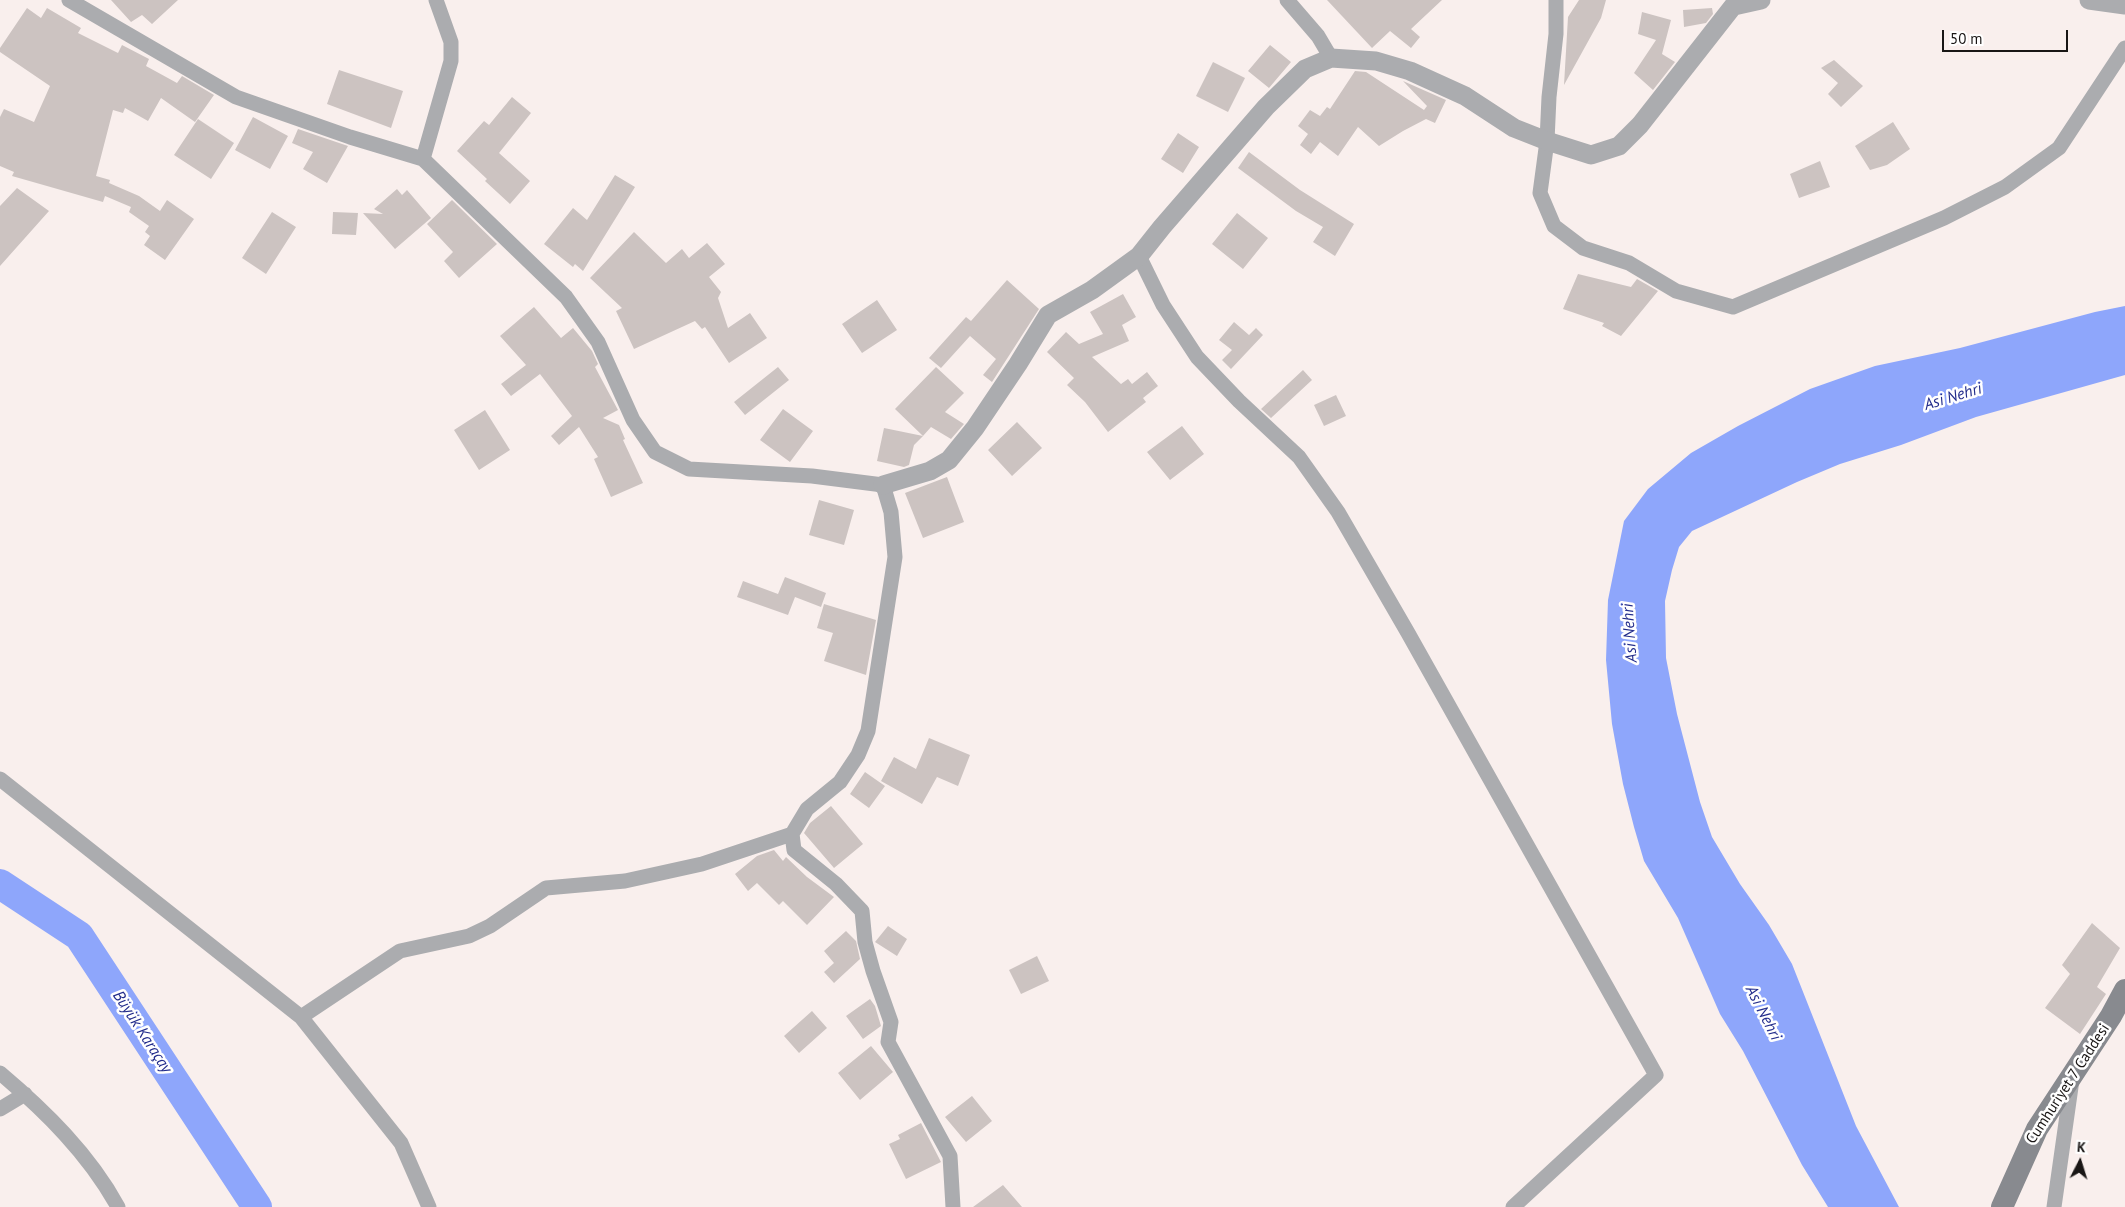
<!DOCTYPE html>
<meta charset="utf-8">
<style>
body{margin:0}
#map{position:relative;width:2125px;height:1207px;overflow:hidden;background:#f9efed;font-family:"PT Sans",sans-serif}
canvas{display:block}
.north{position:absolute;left:2055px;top:1137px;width:50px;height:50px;-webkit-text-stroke:4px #fff;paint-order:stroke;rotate:5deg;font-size:14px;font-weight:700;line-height:20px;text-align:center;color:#191615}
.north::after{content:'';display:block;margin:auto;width:18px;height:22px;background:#191615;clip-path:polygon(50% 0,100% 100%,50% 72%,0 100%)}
.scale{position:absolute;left:1942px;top:30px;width:126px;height:22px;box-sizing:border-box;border:2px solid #191615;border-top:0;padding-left:6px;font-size:15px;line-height:18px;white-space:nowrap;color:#191615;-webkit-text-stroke:4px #fff;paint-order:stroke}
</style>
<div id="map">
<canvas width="2125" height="1207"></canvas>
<div class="north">K</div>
<div class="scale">50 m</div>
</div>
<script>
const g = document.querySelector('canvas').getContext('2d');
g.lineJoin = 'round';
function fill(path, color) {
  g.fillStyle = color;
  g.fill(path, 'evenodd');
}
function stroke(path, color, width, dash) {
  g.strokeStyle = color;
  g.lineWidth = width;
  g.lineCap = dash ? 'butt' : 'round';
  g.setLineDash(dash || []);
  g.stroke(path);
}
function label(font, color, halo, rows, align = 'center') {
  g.font = font + ' "PT Sans",sans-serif';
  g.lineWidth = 5;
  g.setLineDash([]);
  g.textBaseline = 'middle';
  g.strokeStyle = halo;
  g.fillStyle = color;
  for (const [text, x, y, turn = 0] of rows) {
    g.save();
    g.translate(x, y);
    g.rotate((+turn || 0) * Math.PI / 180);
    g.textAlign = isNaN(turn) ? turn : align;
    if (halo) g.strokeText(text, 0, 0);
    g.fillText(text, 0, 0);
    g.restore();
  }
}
fill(new Path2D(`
 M2125 306V375L1976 417 1901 445 1840 464 1797 482 1692 531 1679 547 1672 570 1665 601 1666 658 1677 714 1700 802 1712 837 1740 884 1769 925 1792 964 1856 1126 1899 1207H1828L1802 1165 1743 1051 1720 1014 1678 918 1644 861 1634 827 1623 784 1612 724 1606 660 1608 600 1624 521 1648 489 1691 453 1738 426 1810 389 1875 366 1960 348 2095 312Z`), '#8ea6fb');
stroke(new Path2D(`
 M0 884 79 936 257 1207`), '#8ea6fb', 30);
fill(new Path2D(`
 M111 0H178L152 24 142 15 131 22Z
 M1327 0H1442L1411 29 1420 37 1411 48 1390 31 1372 48Z
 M1579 0H1606L1601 18 1564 85 1568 17Z
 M27 8 41 18 47 8 81 28 78 33 118 53 122 45 149 59 146 66 177 83 182 76 214 95 195 122 161 98 148 121 125 108 123 113 113 110 96 176 110 180 109 183 139 196 160 211 167 200 194 219 165 260 144 245 150 236 145 232 149 226 129 212 131 207 105 196 103 202 12 176 14 172 0 166V117L4 109 34 122 50 86 0 52V48Z
 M1712 8 1713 14 1706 23 1684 27 1683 10Z
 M1642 12 1671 20 1662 54 1675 62 1653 90 1634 73 1656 40 1638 34Z
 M1270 45 1291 62 1269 88 1248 71Z
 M1834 60 1863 86 1841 107 1828 94 1838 83 1821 68Z
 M1213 62 1245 78 1228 112 1196 96Z
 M339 70 403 91 391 128 327 104Z
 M1355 71 1366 72 1424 110 1427 106 1403 81 1446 100 1435 123 1426 119 1403 131 1379 146 1358 127 1338 156 1320 142 1311 154 1300 145 1308 134 1298 126 1310 110 1320 116 1327 107 1330 109Z
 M512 97 531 113 499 153 530 181 510 204 485 181 487 179 457 151 484 121 489 125Z
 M253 117 288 136 270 169 235 150Z
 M198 119 234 143 211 179 174 155Z
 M1893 122 1910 149 1887 165 1870 170 1855 146Z
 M298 129 348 146 327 183 303 169 313 152 292 143Z
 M1178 133 1199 147 1183 173 1161 159Z
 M1249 152 1300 190 1354 224 1335 256 1313 242 1323 227 1296 211 1238 168Z
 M1820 161 1830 187 1799 198 1790 174Z
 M615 175 635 187 583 271 575 264 573 267 544 244 573 208 587 220Z
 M17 188 49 211 0 266V206Z
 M397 189 402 195 407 190 431 218 395 249 363 213 383 214 374 209Z
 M452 200 497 244 459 278 444 261 453 252 427 224Z
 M272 212 296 227 266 274 242 258Z
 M333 212 358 213 356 235 332 234Z
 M1237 213 1268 238 1243 269 1212 244Z
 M634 232 666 263 682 249 689 258 707 243 725 264 709 277 721 292 718 298 728 328 750 313 767 338 729 363 705 327 702 329 695 321 634 349 616 311 622 308 590 278Z
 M1578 274 1631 287 1637 279 1658 291 1621 336 1602 326 1604 323 1563 309Z
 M1007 280 1039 309 992 382 983 375 996 359 970 336 941 368 929 358 966 317 971 321Z
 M1123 294 1136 317 1122 325 1129 341 1092 357 1121 384 1128 379 1132 384 1147 372 1158 386 1143 398 1146 402 1108 432 1085 402 1067 385 1074 378 1047 352 1066 332 1079 344 1103 334 1090 312Z
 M877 300 897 330 862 353 842 324Z
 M534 307 561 338 573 328 592 351 598 364 595 367 618 410 603 418 619 425 625 439 623 440 643 483 611 497 594 459 598 457 579 427 559 445 551 436 572 416 540 374 511 396 501 384 526 365 500 336Z
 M1234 322 1249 335 1256 328 1263 335 1231 369 1222 360 1232 350 1219 340Z
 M778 367 789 380 745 415 734 402Z
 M936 367 964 393 945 412 964 424 951 439 931 427 923 436 895 409Z
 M1303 370 1312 380 1271 418 1261 409Z
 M1336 395 1346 416 1324 426 1314 405Z
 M783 409 813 431 790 462 760 440Z
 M485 410 510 450 479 470 454 430Z
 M1017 422 1042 448 1012 476 988 450Z
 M1182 426 1204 454 1170 480 1147 452Z
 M884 428 923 436 914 445 909 465 904 467 877 461Z
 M947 477 964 522 923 538 905 493Z
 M819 500 854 510 844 545 809 535Z
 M785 577 826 593 821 607 795 597 788 615 737 597 743 581 778 594Z
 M824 604 876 620 866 675 824 661 833 633 817 628Z
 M929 738 970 755 958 786 937 777 922 804 881 781 894 757 916 769Z
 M865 772 885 786 869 808 850 794Z
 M831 806 863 844 834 868 804 833 810 823Z
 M774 850 783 861 786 857 807 877 834 897 807 925 783 901 779 905 757 883 748 891 735 874 757 856Z
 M2092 923 2120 948 2097 987 2106 994 2080 1034 2045 1008 2070 974 2062 965Z
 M888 926 907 939 897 956 875 942Z
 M846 931 856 941 860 959 834 983 824 972 834 963 824 951Z
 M1037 956 1049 981 1021 994 1009 970Z
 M870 999 875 1006 881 1026 863 1039 846 1016Z
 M812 1011 827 1028 799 1053 784 1036Z
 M871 1046 893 1072 860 1100 838 1073Z
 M972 1096 992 1121 966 1142 945 1117Z
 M921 1123 941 1162 906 1179 889 1144 900 1139 898 1135Z
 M1003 1185 1022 1207H973Z`), '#ccc3c1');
stroke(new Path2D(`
 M69 0 236 97 350 137 423 159 566 297 598 342 633 420 655 452 689 469 812 476 883 485 891 512 895 557 868 731 858 755 840 782 807 809 792 834 794 850 836 884 862 911 865 942 873 971 891 1022 888 1042 950 1156 953 1207
 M1287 0 1318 36 1331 58
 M1556 0V34L1549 97 1547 141 1540 193 1554 226 1583 248 1629 263 1676 291 1733 307 1944 218 2005 187 2059 148 2125 48
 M423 159 451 61V42L436 0
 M1139 256 1163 305 1197 357 1239 401 1299 457 1338 512 1408 633 1656 1075 1513 1207
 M0 779 301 1017 401 1143 429 1207
 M301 1017 400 951 469 936 490 926 546 888 625 881 702 864 792 834
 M0 1073C45 1111 89 1154 118 1207
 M0 1109 25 1094
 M2054 1207 2072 1080`), '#abacaf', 15);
stroke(new Path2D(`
 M2089 0 2125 5
 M1734 6 1761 0
 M883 485 930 471 949 460 975 428 1018 364 1048 315 1092 290 1139 256 1162 227 1266 107 1305 69 1331 58 1376 61 1410 71 1465 96 1514 128 1547 141 1591 155 1619 146 1640 125 1738 0`), '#abacaf', 19);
stroke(new Path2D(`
 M2002 1207 2037 1129 2111 1016 2125 990`), '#888a8f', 22);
label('15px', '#191615', '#fff', [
 ["Cumhuriyet 7 Caddesi",2068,1084,-57]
]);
label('italic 16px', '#222c8b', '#fff', [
 ["Asi Nehri",1953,397,-17],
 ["Asi Nehri",1630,633,-94],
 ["Asi Nehri",1763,1013,63],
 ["Büyük Karaçay",142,1032,57]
]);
</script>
